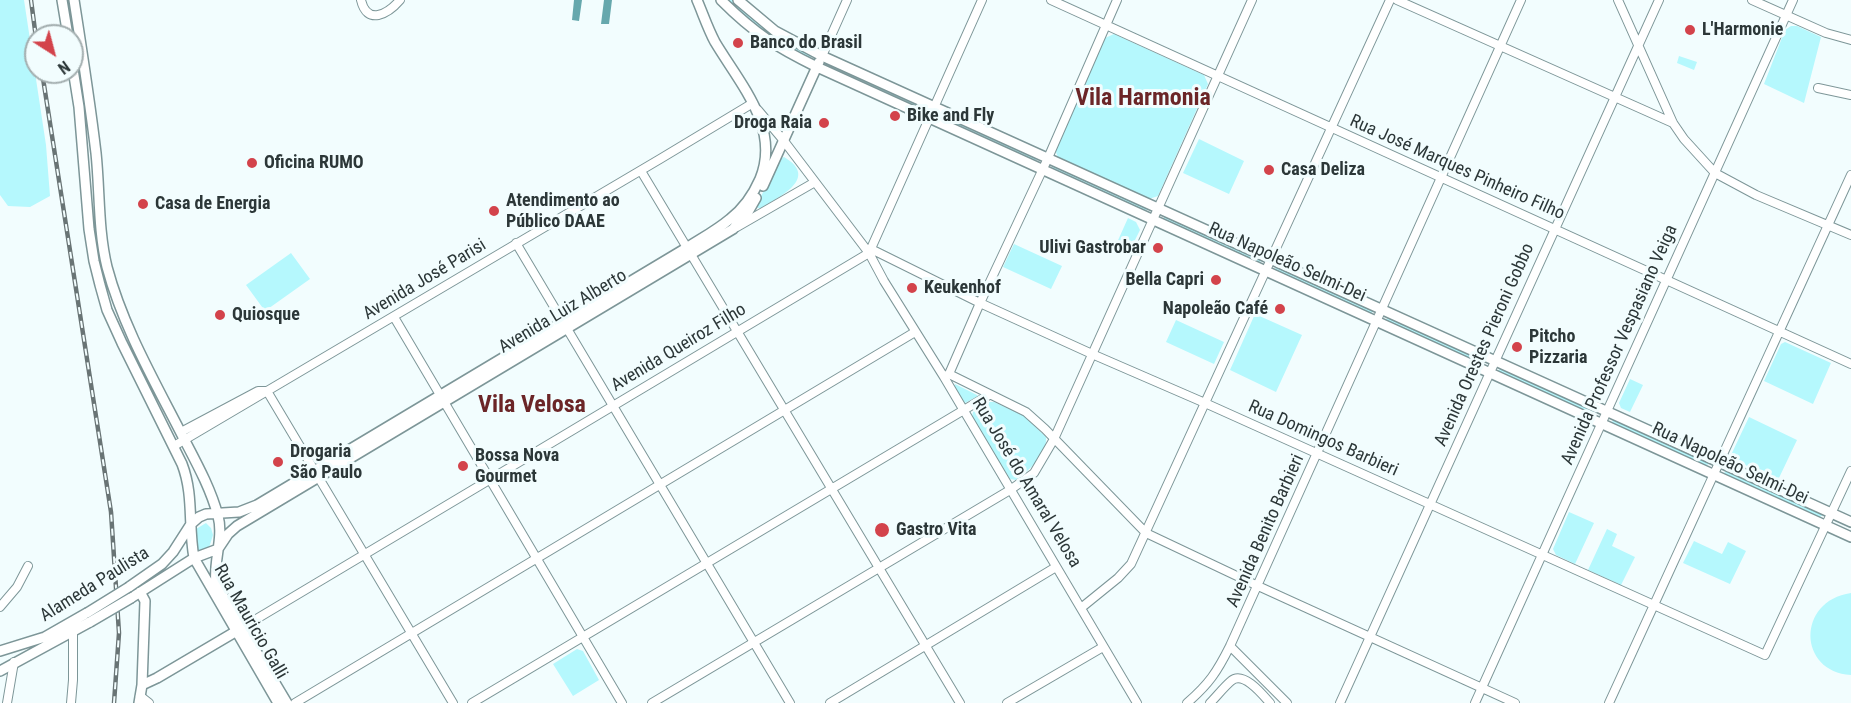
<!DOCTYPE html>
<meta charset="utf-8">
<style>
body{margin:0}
#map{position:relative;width:1851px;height:703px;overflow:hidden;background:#f2fdfe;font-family:"Roboto Condensed",sans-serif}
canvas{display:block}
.north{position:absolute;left:24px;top:24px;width:60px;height:60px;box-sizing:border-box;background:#f2fdfe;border:2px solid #a3aeaf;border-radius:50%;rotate:144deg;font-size:16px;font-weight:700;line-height:24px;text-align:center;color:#2c3738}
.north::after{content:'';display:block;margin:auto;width:21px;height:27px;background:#d3434b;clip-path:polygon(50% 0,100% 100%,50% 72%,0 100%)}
</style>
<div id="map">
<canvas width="1851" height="703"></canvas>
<div class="north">N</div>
</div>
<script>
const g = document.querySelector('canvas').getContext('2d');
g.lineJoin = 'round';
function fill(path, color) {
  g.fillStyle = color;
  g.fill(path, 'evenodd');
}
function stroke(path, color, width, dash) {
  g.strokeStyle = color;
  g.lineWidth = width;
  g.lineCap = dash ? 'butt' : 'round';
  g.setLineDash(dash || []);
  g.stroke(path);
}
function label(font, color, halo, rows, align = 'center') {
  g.font = font + ' "Roboto Condensed",sans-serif';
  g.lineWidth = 6;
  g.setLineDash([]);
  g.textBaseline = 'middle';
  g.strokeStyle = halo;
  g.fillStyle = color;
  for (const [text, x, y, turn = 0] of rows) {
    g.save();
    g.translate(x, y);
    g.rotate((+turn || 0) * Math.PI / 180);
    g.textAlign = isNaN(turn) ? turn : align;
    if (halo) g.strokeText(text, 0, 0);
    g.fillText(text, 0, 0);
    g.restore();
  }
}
fill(new Path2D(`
 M0 0H24L46 145 50 196 30 207 8 206 0 195Z
 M726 0H733L769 31 810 54 811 58 808 59 769 39Z
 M1791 26H1797L1821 37 1804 103 1764 84 1785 30Z
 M1114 34 1204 75 1208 84 1158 196 1149 199 1058 158 1055 149 1105 38Z
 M1679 56 1697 62 1694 70 1677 63Z
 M830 64 921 104V106L918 109 828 68Z
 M942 116 983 135H990L1036 157V160L1031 161 940 120Z
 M1199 139 1244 161 1229 194 1183 173Z
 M784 157C820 178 779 197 761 208H758L756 206 780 159Z
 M1055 165 1146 207 1148 209 1143 211 1053 170 1052 166Z
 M1165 216 1258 258 1261 260 1260 263H1256L1162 220Z
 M1128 218 1136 222 1140 230 1128 254 1115 247Z
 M1014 244 1062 266 1051 289 1003 267Z
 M291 253 310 279 265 311 246 285Z
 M1278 266 1372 309 1373 312 1369 314 1277 272 1275 268Z
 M1255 314 1302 335 1276 392 1230 370Z
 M1390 318 1482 359 1483 363 1480 364 1388 323 1386 319Z
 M1176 320 1224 342 1214 364 1166 342Z
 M1785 342 1831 363 1813 404 1764 381 1781 344Z
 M1500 369H1505L1596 411V413L1593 415 1500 374 1498 371Z
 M1630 379 1643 385 1630 412 1621 408 1619 403Z
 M955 384 977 395 978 396 965 403 954 387Z
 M987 402H994L1024 416 1046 437C1048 454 1028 471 1016 480L1010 479 972 417 973 412Z
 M1749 417 1797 440 1778 480 1732 459 1731 455Z
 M1613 419 1708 462 1709 464 1704 466 1615 425 1612 423Z
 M1726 471 1819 512 1823 515 1818 518 1725 476 1724 473Z
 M1569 512 1594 523 1575 564 1556 555 1553 549Z
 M206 523 211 528 213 535 208 551 198 555 194 540 196 529Z
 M1607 529 1617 534 1612 546 1635 557 1621 585 1588 570Z
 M1694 541 1722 554 1728 542 1746 551 1730 584 1683 563Z
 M1851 593V675C1798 672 1796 601 1851 593Z
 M577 649 583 651 599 680 573 696 553 664Z`), '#b5f8fd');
fill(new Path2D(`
 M574 0H582L579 21 572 20Z
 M604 0H612L609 24H601Z`), '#66a8ad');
const minor = new Path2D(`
 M361 0C367 26 388 14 400 0
 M1051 0 1851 364
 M1397 0 1673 123
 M1618 0 1673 123 1684 139 1715 173 1756 195 1851 235
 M1752 0 1826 33 1851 40
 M822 56 847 0
 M1818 88 1851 95
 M758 110 784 141 869 253 884 281 944 377 1137 703
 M641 171 960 703
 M737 227 815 182
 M516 243 790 703
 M871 249 980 303 1092 354 1205 403 1765 655 1851 471
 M394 317 622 703
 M949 374 980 303 1048 158 1117 0
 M944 377 949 374 1026 412 1045 429 1146 533 1258 586 1515 703
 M267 391 453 703
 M181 432 258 391H267
 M174 446 660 159 753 103
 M0 607 17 587 28 566
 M1081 608 1118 578 1131 564 1390 0
 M71 627 73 632V680L71 703
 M238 630 869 253 982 0
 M1230 646 1287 703
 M140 696 149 703
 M7 703 14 662
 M295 703 915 332
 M472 703 989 395
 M652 703 1010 490 1034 473 1054 439 1252 0
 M830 703 1056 567
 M1007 703 1103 647
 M1187 703C1209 684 1217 672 1230 646L1521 0
 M1210 703C1217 696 1223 688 1231 681 1243 670 1263 695 1270 703
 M1340 703 1659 0
 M1475 703 1793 0
 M1609 703 1851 175`);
const major = new Path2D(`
 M62 0 68 36
 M74 0C82 51 90 102 96 153 100 191 98 230 107 267 123 327 155 382 183 437 196 462 211 489 218 516 224 538 213 561 216 584L287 703
 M721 0C754 33 776 47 817 67L1851 537
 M738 0 775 31 822 56 1851 522
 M72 63 79 107 89 229 94 261 100 285 107 310 122 343 182 464C194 495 188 525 194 558L278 703
 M763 186 819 62
 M129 587 162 564 173 552 191 524 199 517 206 514 239 512 257 505 688 247C702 238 717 230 730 219 743 209 753 195 760 179 781 128 740 84 715 42 708 29 703 14 697 0
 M131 598 194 558 218 549 228 534 237 526 733 229 748 212 756 198
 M0 651 45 637 87 613
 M0 671 90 622
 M142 685 157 678 235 632
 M139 703 142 685 145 601 140 592`);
stroke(minor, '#7d9698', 10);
stroke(major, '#7d9698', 12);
stroke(minor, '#fff', 8);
stroke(major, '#fff', 9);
const rail = new Path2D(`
 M31 0 36 38
 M42 72 111 512 119 633 114 703`);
stroke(rail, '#697475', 4.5);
stroke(rail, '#f2fdfe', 2, [7]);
const majorBridge = new Path2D(`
 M87 613 129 587
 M90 622 131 598`);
stroke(majorBridge, '#7d9698', 12, []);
stroke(majorBridge, '#fff', 9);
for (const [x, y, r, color] of [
 [1690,30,6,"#d3434b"],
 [738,43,6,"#d3434b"],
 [895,116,6,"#d3434b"],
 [824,123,6,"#d3434b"],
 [252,163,6,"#d3434b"],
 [1269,170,6,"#d3434b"],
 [143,204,6,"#d3434b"],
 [494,211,6,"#d3434b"],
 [1158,248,6,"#d3434b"],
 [1216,280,6,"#d3434b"],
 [912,288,6,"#d3434b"],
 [1280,309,6,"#d3434b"],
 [220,315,6,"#d3434b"],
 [1517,347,6,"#d3434b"],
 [278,462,6,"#d3434b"],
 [463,466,6,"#d3434b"],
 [882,530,8,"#d3434b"]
]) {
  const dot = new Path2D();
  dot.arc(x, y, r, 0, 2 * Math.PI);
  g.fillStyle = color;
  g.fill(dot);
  stroke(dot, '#f2fdfe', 2);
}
label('bold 18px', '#2c3738', '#f2fdfe', [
 ["L'Harmonie",1702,30],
 ["Banco do Brasil",750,43],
 ["Bike and Fly",907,116],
 ["Droga Raia",812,123,"right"],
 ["Oficina RUMO",264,163],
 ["Casa Deliza",1281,170],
 ["Atendimento ao",506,201],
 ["Público DAAE",506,222],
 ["Casa de Energia",155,204],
 ["Ulivi Gastrobar",1146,248,"right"],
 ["Bella Capri",1204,280,"right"],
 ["Keukenhof",924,288],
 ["Napoleão Café",1268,309,"right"],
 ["Quiosque",232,315],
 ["Pitcho",1529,337],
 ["Pizzaria",1529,358],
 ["Drogaria",290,452],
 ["São Paulo",290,473],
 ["Bossa Nova",475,456],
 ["Gourmet",475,477],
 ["Gastro Vita",896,530]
], 'left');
label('18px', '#2c3738', '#f2fdfe', [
 ["Rua José Marques Pinheiro Filho",1457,168,24],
 ["Rua Napoleão Selmi-Dei",1287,263,24],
 ["Avenida José Parisi",425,280,-31],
 ["Avenida Luiz Alberto",563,312,-31],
 ["Avenida Orestes Pieroni Gobbo",1485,345,-66],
 ["Avenida Professor Vespasiano Veiga",1620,345,-66],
 ["Avenida Queiroz Filho",679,348,-31],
 ["Rua Domingos Barbieri",1323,439,24],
 ["Rua Napoleão Selmi-Dei",1730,464,25],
 ["Rua José do Amaral Velosa",1026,483,59],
 ["Avenida Benito Barbieri",1266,531,-66],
 ["Alameda Paulista",95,585,-32],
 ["Rua Mauricio Galli",250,622,60]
]);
label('bold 24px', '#6b2527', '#f2fdfe', [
 ["Vila Harmonia",1143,99],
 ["Vila Velosa",532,406]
]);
</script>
